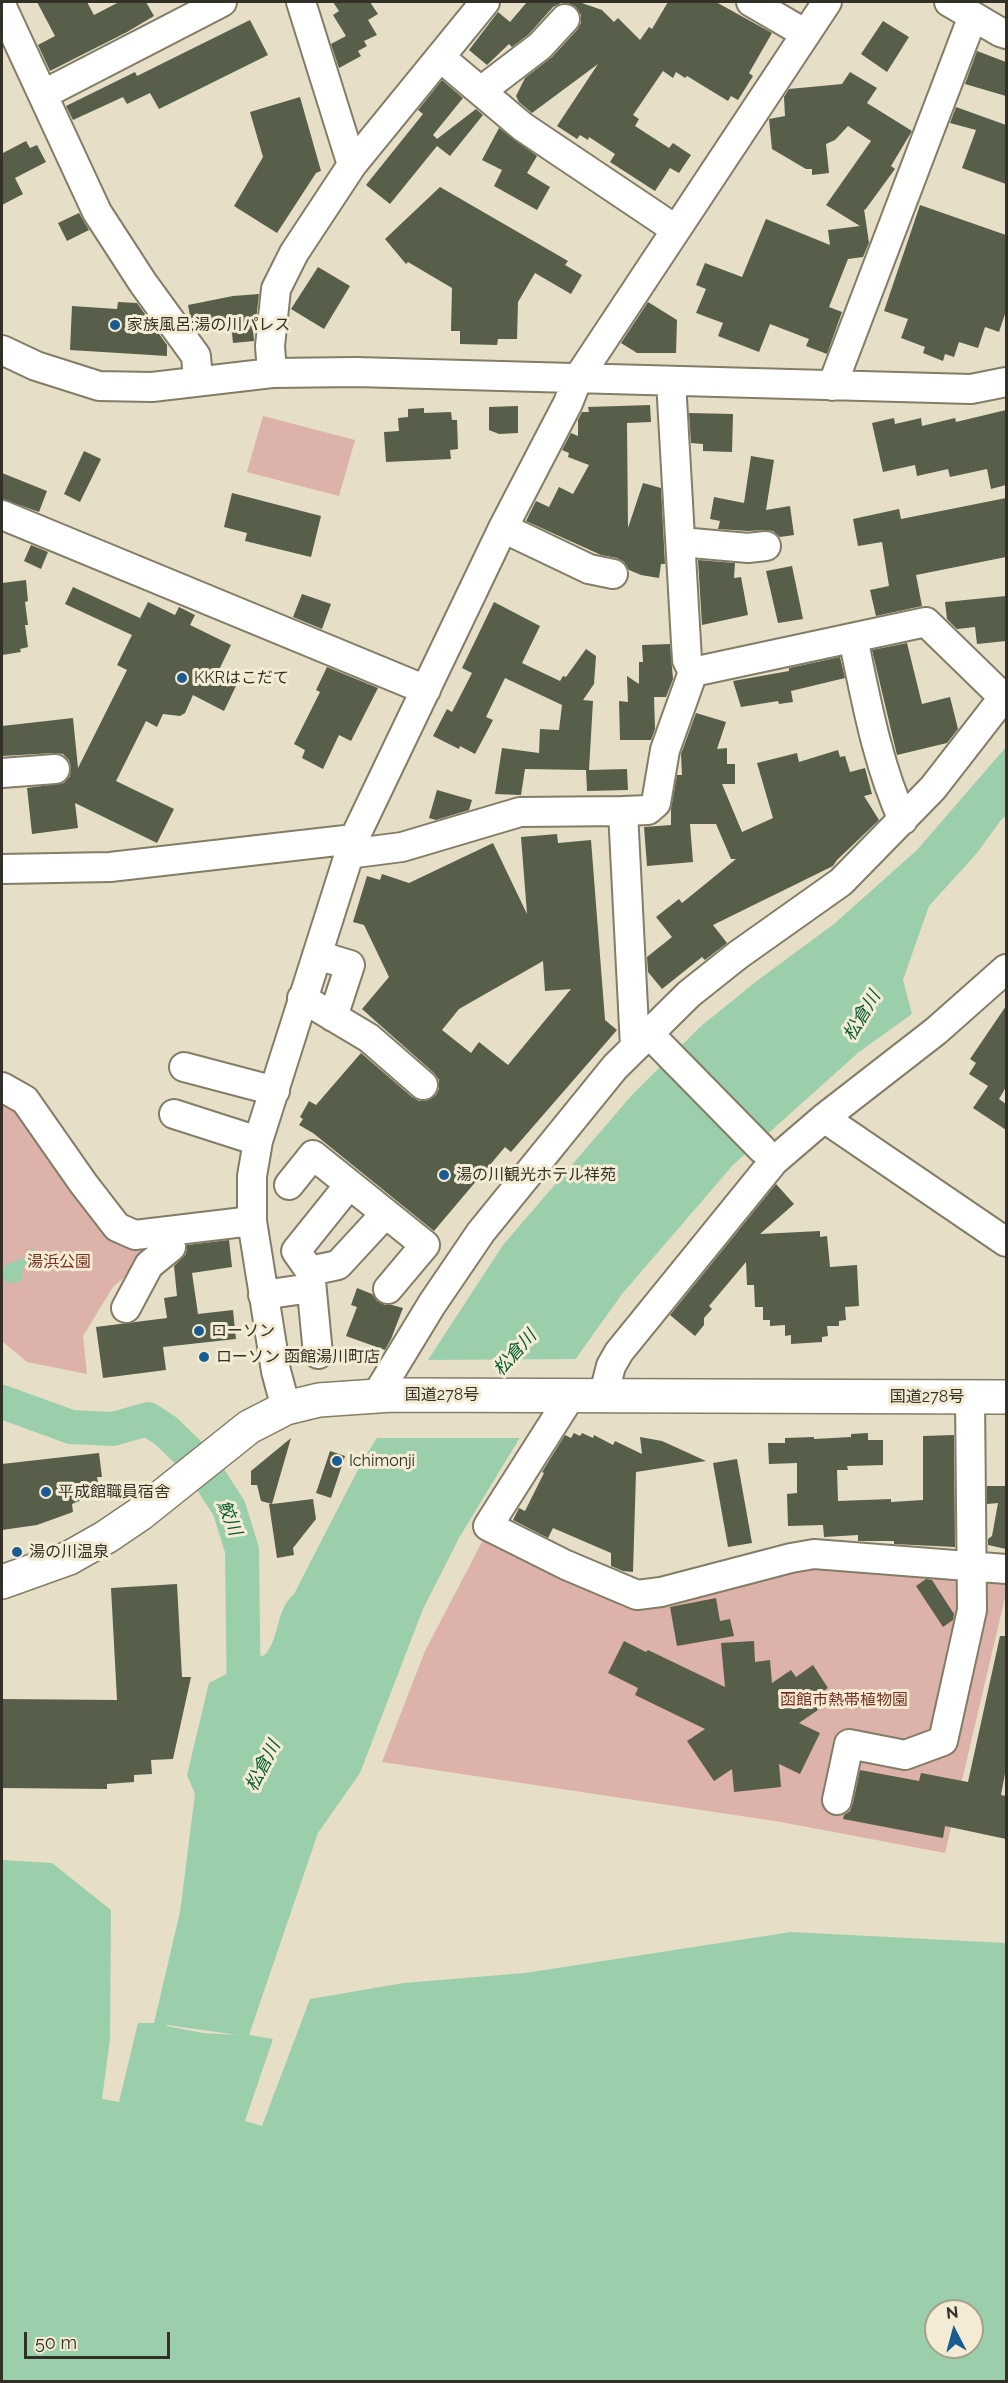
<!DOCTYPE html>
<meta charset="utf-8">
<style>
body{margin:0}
#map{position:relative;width:1008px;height:2383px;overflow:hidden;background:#e6dec7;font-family:Raleway,sans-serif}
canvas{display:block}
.frame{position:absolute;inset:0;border:3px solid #333027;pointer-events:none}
.north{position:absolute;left:924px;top:2299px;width:60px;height:60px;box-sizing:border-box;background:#f3ebd3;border:2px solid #a6a08e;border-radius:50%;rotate:354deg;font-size:16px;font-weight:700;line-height:24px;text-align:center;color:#333027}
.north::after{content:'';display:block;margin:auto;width:21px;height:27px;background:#1a5c91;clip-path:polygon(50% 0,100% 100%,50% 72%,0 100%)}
.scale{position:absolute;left:24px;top:2332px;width:146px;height:27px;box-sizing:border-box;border:3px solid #333027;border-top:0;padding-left:8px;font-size:18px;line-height:21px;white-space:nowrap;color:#333027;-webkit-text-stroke:4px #f3ebd3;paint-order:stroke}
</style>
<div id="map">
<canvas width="1008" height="2383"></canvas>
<div class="frame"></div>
<div class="north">N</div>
<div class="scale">50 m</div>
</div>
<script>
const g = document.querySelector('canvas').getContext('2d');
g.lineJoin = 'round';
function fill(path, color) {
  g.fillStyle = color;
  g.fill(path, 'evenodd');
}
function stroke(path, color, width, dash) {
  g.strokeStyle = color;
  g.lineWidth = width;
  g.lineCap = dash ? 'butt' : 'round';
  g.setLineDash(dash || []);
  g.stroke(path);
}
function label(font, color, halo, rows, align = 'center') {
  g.font = font + ' Raleway,"Noto Sans JP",sans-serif';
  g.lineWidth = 6;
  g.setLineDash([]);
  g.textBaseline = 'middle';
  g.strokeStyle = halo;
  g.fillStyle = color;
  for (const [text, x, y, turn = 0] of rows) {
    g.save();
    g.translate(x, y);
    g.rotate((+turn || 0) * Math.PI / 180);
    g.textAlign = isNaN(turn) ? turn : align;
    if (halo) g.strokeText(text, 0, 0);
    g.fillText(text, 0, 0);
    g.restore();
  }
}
fill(new Path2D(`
 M263 416 355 440 339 496 247 472Z
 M2 1097 23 1111 110 1231 161 1247 113 1287 83 1336 87 1374 27 1362 2 1341Z
 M483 1540 638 1610 793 1568 820 1564 1006 1585V1593L945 1853 781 1822 382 1762 425 1651Z`), '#dcb2ab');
fill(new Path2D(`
 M1006 747V816L1001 820 977 853 929 906 903 980 912 1014 859 1052 733 1165 622 1294 522 1434 459 1538 423 1609 360 1773 318 1833 249 2035 273 2039 245 2121 262 2126 310 1999 404 1983 525 1973 791 1932 1006 1943V2381H2V1860L52 1863 111 1910 110 2039 102 2099 119 2102 138 2023H154L180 1912 195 1794 187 1775 209 1683 266 1654C280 1636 276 1609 294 1594L364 1458 503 1245 632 1095 700 1027 758 980 834 924 917 850ZM166 2026 167 2025 238 2035 203 2033ZM936 2311H972V2347H936Z
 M33 1248 36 1252 32 1260 23 1268 22 1279 18 1283H6L2 1274 6 1264 25 1258Z`), '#9bcfab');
fill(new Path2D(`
 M578 1359 523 1438H373L424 1360Z`), '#e6dec7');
stroke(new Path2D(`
 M2 1402 71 1427 113 1429 148 1419 166 1431 201 1465 229 1508 242 1550 244 1711`), '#9bcfab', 34);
fill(new Path2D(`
 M37 2H87L94 15 119 2H146L154 16 127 32 50 71 38 45 55 36Z
 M333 2H370L378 14 368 20 377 35 364 41 367 46 358 51 361 56 339 68 331 44 346 36 333 15 339 11Z
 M527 2H579L602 10 614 22 618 18 640 40 649 27 652 29 668 2H716L772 33 749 73 753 76 738 100 731 96 728 101 687 76 685 78 676 72 673 78 663 71 633 115 639 119 635 126 669 148 673 143 691 155 679 173 670 168 655 191 610 162 615 154 589 137 588 140 580 135 577 139 557 126 598 64 532 113 519 102 516 96 525 78 552 57 577 30 581 23V15L576 7 568 3H561L553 7 529 34 512 47 509 44 487 65 469 50 498 12 510 22Z
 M250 20 268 55 159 109 150 93 127 104 123 97 73 120 66 106 135 72 137 76Z
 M883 21 909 37 887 72 861 54Z
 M977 51 1006 62V96L965 84Z
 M850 72 877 88 867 103 912 131 891 166 895 169 865 210 864 209 869 243 863 257 848 259 829 307 842 312 827 354 806 346 809 339 770 324 759 352 718 336 723 323 696 313 706 289 696 285 705 263 742 277 766 219 830 245 828 230 860 226 826 205 871 141 848 126 835 140 826 144 829 173 812 175V169H806L772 149 769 119 785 116 784 97 789 89 842 84Z
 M442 80 463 98 433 135 437 139 476 109 483 115 450 156 437 146 390 204 366 185 423 114 418 110Z
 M300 97 321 171 316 173 277 233 234 206 263 157 250 112Z
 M956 107 1006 125V184L962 168 976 130 950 123Z
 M499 128 537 156 527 173 550 187 537 210 494 186 502 170 482 160Z
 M26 141 30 148 37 145 46 162 15 178 23 194 2 205V151L3 153Z
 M440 187 568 261 565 265 582 275 571 294 535 273 518 302 517 339H498L497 345 460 344V331H451L452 288 408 262 406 264 385 239Z
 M920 205 1006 235V311L999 332 985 327 978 348 959 342 954 357 945 354 943 361 923 353 925 347 901 338 908 319 884 311Z
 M79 213 89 230 67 241 58 223Z
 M318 267 350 286 324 329 291 309Z
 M259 294 255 329H253L254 341 233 343 231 323 199 330V325L195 326 191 322 188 305 233 296Z
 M118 302 137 303 167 345V356L70 350 72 306 117 309Z
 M648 302 677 320 676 353H637L621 343Z
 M650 405 651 422 627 423 628 528 643 483 661 488 665 564H661L659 578 641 575 629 570 624 562 617 558 601 555 526 521 536 501 549 507 559 487 573 494 589 465 568 457 569 453 562 450 571 433 578 436V420L582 412H589L588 407Z
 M518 406V433L499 434 489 430V407Z
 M424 408V413L451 412 452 420H457L458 449 450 450 451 459 386 462 384 432 399 431 398 418 408 417V409Z
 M1006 410V485L991 489 987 469 950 477 948 469 917 476 915 465 883 472 872 423 894 418 895 424 921 418 922 426 955 418 956 422Z
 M689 413 733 414 732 452 703 451V444L691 443Z
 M84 451 101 459 80 502 64 494Z
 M751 456 774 460 766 510 790 506 794 535 780 537 773 531 765 530 748 531 718 529 720 521 710 519 714 497 744 503Z
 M2 473 47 491 39 512 2 499Z
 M232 493 321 516 311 557 245 541 247 533 224 527Z
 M1006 498V557L916 575 922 606 876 616 870 590 889 586 882 542 858 546 853 519 899 509 901 519Z
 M31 545 48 552 41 569 24 561Z
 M698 560 735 563 734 578 741 577 748 615 702 625Z
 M792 566 803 619 778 623 766 571Z
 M26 580 28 601 25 602 28 625H25L28 647 20 649 21 652 2 655V583Z
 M73 587 140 618 148 602 175 615 179 607 195 615 190 625 231 645 216 676 236 686 224 711 193 695 185 713 180 716 163 714 157 727 146 721 116 781 174 809 157 843 75 803 78 828 32 834 27 788 64 783 70 776 71 767 69 760 63 754 54 753 2 756V726L73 718 78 768 127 670 117 665 132 635 65 604Z
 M302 594 331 604 322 629 293 617Z
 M1006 596V641L977 644 975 627 957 629 947 619 945 602Z
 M494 602 540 626 522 663 560 681 563 676 566 677 586 649 596 656 594 684 583 700 593 701 589 770 627 769 628 790 587 791 586 770 525 769 521 795 495 794 502 748 539 753 540 729 559 730 562 705 505 678 486 717 493 720 475 754 460 746 459 749 433 736 447 709 452 712 472 673 462 668Z
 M907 643 922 704 950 697 958 729 947 743 897 755 872 650Z
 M670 644 673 679 666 697H654L655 729 651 740H620L619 701 628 702 627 676 639 684V662H643L642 645Z
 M840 657 845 678 791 691 793 702 779 704 778 701 741 707 733 681 789 671V668Z
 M327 667 378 688 351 741 339 735 323 769 302 758 305 750 294 744 320 692 316 690Z
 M696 713 726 722 717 749 727 748V764H735V784H722L742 832 773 818 757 763 797 753 799 762 838 750 840 757 845 756 850 772 865 768 872 794 864 796 879 820 837 860 833 866 713 925 727 943 705 960 702 957 662 989 648 972 647 957 672 937 656 917 679 899 682 903 736 859H731L716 824H690L693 862 647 866 644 827 671 825V809L677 775H682L681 754Z
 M437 790 472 800 469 810 436 820 429 818Z
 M557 834 558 843 591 840 605 1020 617 1030 511 1152 505 1147 434 1231 313 1133 299 1125 303 1119 300 1117 309 1101 316 1105 361 1053 412 1097 419 1101 429 1100 436 1095 439 1089V1080L434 1073 362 1009 389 977 364 925 353 922 367 876 380 880 382 874 409 883 493 843 527 914 521 837ZM543 961 545 991 571 989 508 1065 479 1042 471 1053 442 1030 459 1009Z
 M1006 1006V1087L999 1099 1006 1104V1130L973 1108 988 1086 969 1074 976 1063 970 1059Z
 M776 1184 794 1204 760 1234 820 1231V1237L827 1236 830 1267 857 1265 859 1306 845 1307 846 1320 839 1321V1326H827L828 1336 822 1337V1342L791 1344V1335L785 1336V1325L770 1326V1320H763V1307H755L754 1285H747L746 1262 709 1306 712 1309 704 1318V1325L695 1336 670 1315Z
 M229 1240 232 1267 192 1273 198 1314 233 1310 236 1339 163 1347 166 1370 103 1378 96 1327 167 1318 164 1298 177 1296 174 1266 186 1254 187 1245Z
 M357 1288 372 1294 377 1301 385 1305H392L403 1308 391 1339 385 1350 346 1336 357 1307 351 1305Z
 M574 1433 580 1436 582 1433 593 1438 594 1435 613 1445 615 1441 642 1454 640 1437 662 1441 706 1461 636 1472 633 1572 623 1571 611 1566V1553L553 1528 548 1538 513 1520 519 1508 525 1511 544 1473 542 1472 565 1435 571 1438Z
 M868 1433V1440H883V1465L847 1466 848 1470H837L838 1501 891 1499V1502L923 1500V1436L954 1435 955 1547 894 1544V1541H858V1535L824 1537 823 1525 788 1526 787 1494 797 1493V1463L769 1464 768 1443H785V1438L814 1437V1439L851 1437V1434Z
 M291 1438 272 1504 313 1499 316 1519 293 1548 294 1555 277 1558 269 1504H272L261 1501 257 1485H251V1471Z
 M330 1451 345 1456 331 1498 316 1493Z
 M99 1453 102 1477H97L99 1488 90 1489 91 1496 72 1504 73 1512 37 1525 2 1530V1464Z
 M737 1459 752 1543 728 1547 713 1463Z
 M987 1486H1006V1549L988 1545V1539L992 1536 998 1503 987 1504Z
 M926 1579 932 1580 954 1614 953 1620 943 1627 916 1586Z
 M177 1584 182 1677H191L173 1759 151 1760 152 1774 134 1775V1782L107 1784V1789L2 1788V1699L117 1700 111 1588Z
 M716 1598 720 1621 730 1619 734 1636 677 1646 670 1607Z
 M1000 1636H1006V1768L1001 1795 1006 1796V1839L945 1826 943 1838 843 1819 844 1815 850 1811 853 1803 860 1770 919 1781 921 1773 968 1782Z
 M624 1641 646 1652 648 1650 725 1687 721 1643 754 1641 755 1662 770 1660 772 1683 791 1670 796 1677 813 1665 828 1688 811 1699 818 1710 799 1723 820 1733 800 1774 779 1764 781 1787 734 1792 732 1769 714 1781 687 1741 705 1729 635 1695 638 1688 608 1673Z`), '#575e4a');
const minor = new Path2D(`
 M301 2 352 165
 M751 2 806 34
 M949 2 1000 32 1006 34
 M2 7 97 212 143 283 196 356 198 380
 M440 57 523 127 675 229
 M481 91 540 46 565 19
 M44 94 222 2
 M2 350 36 366 99 386 152 387 272 373 356 372 971 389 1006 382
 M272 373 270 346 276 289 294 253 352 165 485 2
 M832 386 973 16
 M2 515 426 690
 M503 528 589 569 613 574
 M681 542 748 548 766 546
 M853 638C866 699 877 763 903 820
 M693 672 926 622 1004 698
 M2 773 55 769
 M348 854 402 847 520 812 623 811
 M2 869 110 867 354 839
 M317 955 350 965 333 1017
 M302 998 369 1038 423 1085
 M659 1044 762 1149
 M635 1047 623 811 648 810 656 803 665 750 693 672 687 660 671 381
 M184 1067 275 1091
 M2 1087 25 1100 83 1183 117 1227 135 1235 252 1221
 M174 1114 258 1141
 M824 1118 1006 1242
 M289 1185 313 1155 425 1245 388 1289
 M310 1271 338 1265 385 1214
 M263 1295 311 1288
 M126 1308 149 1265 171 1247 169 1232
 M318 1354 310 1271 296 1251 349 1185
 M376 1396 432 1304 481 1232 615 1067 689 994 738 955 841 882 933 788 1006 694
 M570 1397 488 1526 566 1565 637 1595 661 1592 791 1558 814 1554 1006 1569
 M603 1397 611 1366 619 1352 774 1161 824 1118 936 1031 1006 969
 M286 1408 276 1371 252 1221V1176L258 1141 354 839 503 528 568 403 578 378 827 2
 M837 1800 849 1744 905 1755 943 1741 972 1610 970 1397`);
const highway = new Path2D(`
 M2 1582 69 1558 106 1537 140 1514 249 1427 286 1408 319 1400 392 1395 1006 1397`);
stroke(minor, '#837c66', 32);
stroke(highway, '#837c66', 36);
stroke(minor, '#fff', 28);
stroke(highway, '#fff', 33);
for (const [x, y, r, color] of [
 [115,325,6,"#1a5c91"],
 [182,678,6,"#1a5c91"],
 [444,1175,6,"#1a5c91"],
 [199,1331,6,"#1a5c91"],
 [204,1357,6,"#1a5c91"],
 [337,1461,6,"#1a5c91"],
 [46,1492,6,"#1a5c91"],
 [17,1552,6,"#1a5c91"]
]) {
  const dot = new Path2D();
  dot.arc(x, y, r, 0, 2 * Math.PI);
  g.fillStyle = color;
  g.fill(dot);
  stroke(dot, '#f3ebd3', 2);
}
label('16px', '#333027', '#f3ebd3', [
 ["家族風呂;湯の川パレス",127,325],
 ["KKRはこだて",194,678],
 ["湯の川観光ホテル祥苑",456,1175],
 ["ローソン",211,1331],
 ["ローソン 函館湯川町店",216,1357],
 ["Ichimonji",349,1461],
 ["平成館職員宿舎",58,1492],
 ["湯の川温泉",29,1552]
], 'left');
label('16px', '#793127', '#f3ebd3', [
 ["湯浜公園",59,1262],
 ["函館市熱帯植物園",844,1700]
]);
label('16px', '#333027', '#f3ebd3', [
 ["国道278号",442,1395],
 ["国道278号",927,1397]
]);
label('italic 18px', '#035c32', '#f3ebd3', [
 ["松倉川",862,1016,-59],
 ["松倉川",515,1353,-48],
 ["鮫川",229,1518,68],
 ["松倉川",263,1766,-63]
]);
</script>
